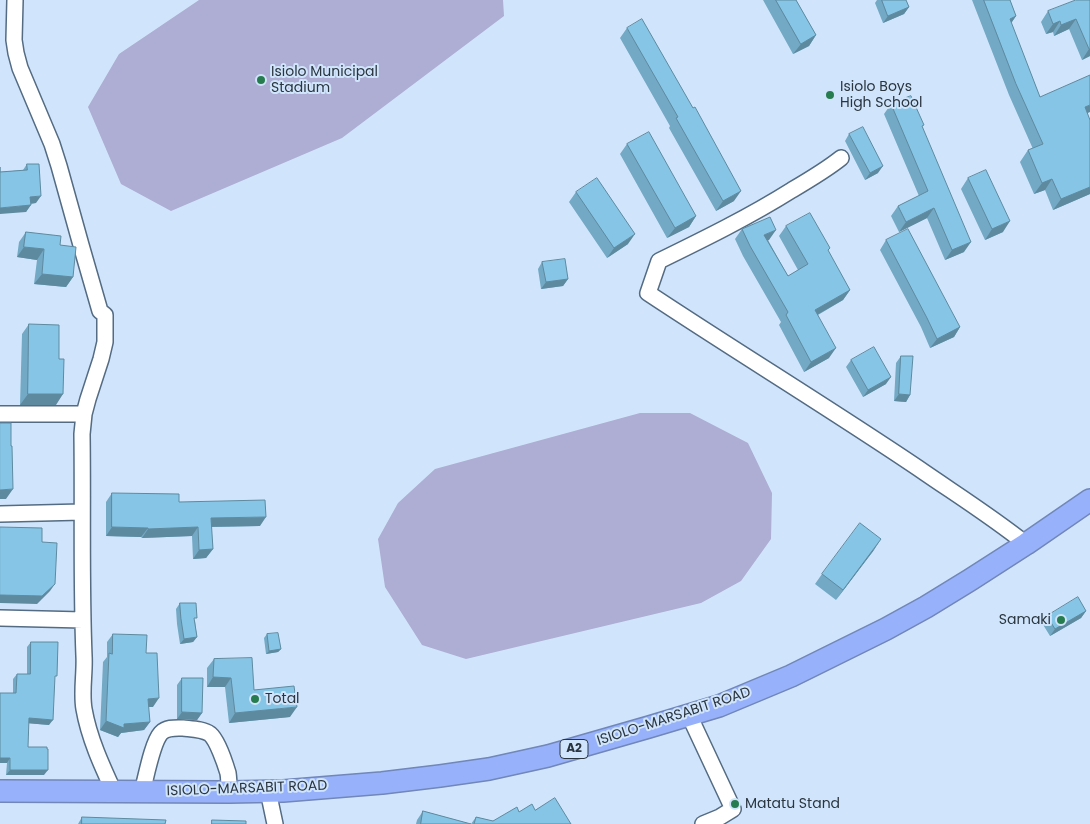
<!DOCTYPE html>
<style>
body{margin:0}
canvas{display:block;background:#d0e5fb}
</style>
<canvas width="1090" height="824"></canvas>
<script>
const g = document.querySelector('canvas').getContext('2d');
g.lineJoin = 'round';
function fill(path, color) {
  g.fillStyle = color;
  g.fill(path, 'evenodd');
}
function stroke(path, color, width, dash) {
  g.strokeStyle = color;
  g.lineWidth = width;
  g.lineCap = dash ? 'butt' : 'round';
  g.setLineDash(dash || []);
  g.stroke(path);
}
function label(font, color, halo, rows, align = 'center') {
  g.font = font + ' Poppins,sans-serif';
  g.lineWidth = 4;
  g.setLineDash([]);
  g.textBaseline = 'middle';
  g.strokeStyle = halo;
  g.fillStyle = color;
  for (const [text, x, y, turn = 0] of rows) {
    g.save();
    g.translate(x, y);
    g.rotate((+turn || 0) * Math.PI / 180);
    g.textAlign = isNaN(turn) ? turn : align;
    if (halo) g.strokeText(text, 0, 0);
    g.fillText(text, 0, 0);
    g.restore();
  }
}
fill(new Path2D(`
 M199 0H503L504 16 342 138 171 211 121 184 88 107 119 54Z
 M640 413H690L748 443 772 493 771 539 741 581 701 603 466 659 422 645 385 587 378 539 398 503 435 469Z`), '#aeadd4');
const minor = new Path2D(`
 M15 0 14 40 16 53 20 68 52 144 59 166 81 245 100 311 105 315V342L101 359 88 399 84 414 82 434C83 508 81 582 84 656 85 673 81 692 84 709 89 738 102 766 114 792
 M841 158C826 170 809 180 792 190 749 217 704 239 659 261L648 293C737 352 829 408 918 468 954 493 991 516 1026 544
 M0 414H84
 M0 514 82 512
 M0 618 83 620
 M689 715 733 809 720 817 703 824
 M268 791 275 824
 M142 792C146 778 152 743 161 733 167 727 176 728 183 728 192 729 203 729 210 734 217 740 225 763 228 773 229 779 229 786 229 792`);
const highway = new Path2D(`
 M0 791 229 792 283 791 382 783 440 776 489 769 548 756 649 727 719 706 791 676 886 629 926 607 970 580 1026 544 1090 500`);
stroke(minor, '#536b83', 18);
stroke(highway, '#7186b9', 24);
stroke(minor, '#fff', 15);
stroke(highway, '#97b2fa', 21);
fill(new Path2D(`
 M763 0H796L816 35 809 46 793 54Z
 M877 0H906L909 7 904 14 883 23 875 3Z
 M972 0H1010L1016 16 1011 23 1040 97 1087 113 1090 120V194L1053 210 1045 190 1034 194 1020 162 1028 150 1033 149 1009 95Z
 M1090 0V56L1082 60 1069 29 1054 36 1053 32 1046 34 1041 22 1048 11Z
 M627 28 734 201 716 211 669 128 670 126 620 38Z
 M891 104 922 127 964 252 945 260 927 218 899 232 891 216 898 206 919 196 884 114Z
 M849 134 878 173 865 180 845 141Z
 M627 144 696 216 689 227 667 238 620 154Z
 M27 164 36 203 31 204 26 212 0 172 23 170Z
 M968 178 1003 232 985 240 961 189Z
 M576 192 628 244 607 258 569 202Z
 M786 226 828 251 850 290 843 300 818 315 829 358 804 372 779 325 781 322 743 256 735 239 742 229 769 240H768L788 276 798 270 779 236Z
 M26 232 60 245 73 277 66 287 34 284 37 260 17 257 19 242Z
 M886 240 960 327 954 337 930 348 921 327 880 250Z
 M542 262 568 279 563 286 541 289 538 269Z
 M29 324 56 405H20L22 334Z
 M901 356 910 395 906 402 894 401 896 363Z
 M851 360 886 384 863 397 846 367Z
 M112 493 179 502 260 526 211 527 213 549 206 558 193 559 192 536 142 538 141 537 106 536V502Z
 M874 550 836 600 815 584 822 574Z
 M180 603 195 621 197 637 193 642 180 644 177 624 176 609Z
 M1086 611 1081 618 1050 636 1042 623 1047 616Z
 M113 634 146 653 153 707H148L150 722 144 730 121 733 118 737 100 730 103 662 107 657V642Z
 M267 634 281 649 278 652 266 654 264 638Z
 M31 642 54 679 49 725 28 723V747L44 775H6L7 763H0V693H13V679L17 674H27V647Z
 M214 659 254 690 290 717 229 723 225 687H207V668Z
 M182 678 202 713 197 720 177 719V685Z
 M535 810 571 824H416L417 820 423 811 471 824 476 817 493 821 519 812Z
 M82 817 165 824H78Z`), '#73a9c5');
fill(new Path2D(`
 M909 7 904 14 883 23 888 16Z
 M1016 16 1008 28 1010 19Z
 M1076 19 1069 29 1054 36 1061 25Z
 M1060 21 1053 32 1046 34 1053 24Z
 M816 35 809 46 793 54 801 44Z
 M1089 49H1090V56L1082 60Z
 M1090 105V112L1077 118 1085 107Z
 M883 166 878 173 865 180 870 173Z
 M1052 179 1045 190 1034 194 1042 183Z
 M1090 187V194L1053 210 1061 199Z
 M741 191 734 201 716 211 723 201Z
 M41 196 36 203 25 204 30 197Z
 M31 205 26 212 0 214V208Z
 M934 208 927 218 899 232 906 222Z
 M696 216 689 227 667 238 675 228Z
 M1010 221 1003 232 985 240 992 229Z
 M776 230 769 240 757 245 764 235Z
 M635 234 628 244 607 258 614 248Z
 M971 242 964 252 945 260 952 250Z
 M24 247 44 249 37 260 17 257Z
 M42 274 73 277 66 287 34 284Z
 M568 279 563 286 541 289 546 282Z
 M850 290 843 300 808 320 815 310Z
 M960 327 954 337 930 348 937 339Z
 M836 348 829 358 804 372 811 362Z
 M891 377 886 384 863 397 868 390Z
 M28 394H63L56 405H20Z
 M899 394 910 395 906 402 894 401Z
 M13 489 6 499H0V490Z
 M266 517 260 526 204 527 211 518Z
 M112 527 148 528 141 537 106 536Z
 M198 527 192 536 142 538 148 529Z
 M881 539 874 550 836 600 843 590Z
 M213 549 206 558 193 559 199 550Z
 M55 584 50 591 37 604 0 603V595Z
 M1086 611 1081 618 1050 636 1055 629Z
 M197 637 193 642 180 644 184 639Z
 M281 649 278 652 266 654 269 651Z
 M213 677 231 678 225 687H207Z
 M159 698 153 707H142L148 699Z
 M297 707 290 717 229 723 235 713Z
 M182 712 202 713 197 720 177 719Z
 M29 718 53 720 49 725 25 723Z
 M106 721 124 724 150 722 144 730 121 733 118 737 100 730Z
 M0 758H10L7 763H0Z
 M10 770H48L44 775H6Z`), '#5e8aa0');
const building = new Path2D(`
 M776 0H796L816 35 801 44Z
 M882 0H906L909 7 888 16Z
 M984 0H1010L1016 16 1010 19 1040 97 1090 75V105L1085 107 1090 120V187L1061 199 1052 179 1042 183 1028 150 1043 144 1016 84Z
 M1076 0H1090V49H1089L1076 19 1061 25 1060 21 1053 24 1048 11Z
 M642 19 693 108 695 107 741 191 723 201 676 118 678 117 627 28Z
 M911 96 924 125 922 126 971 242 952 250 934 208 906 222 898 206 928 191 891 104Z
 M863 127 883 166 870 173 849 134Z
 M649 132 696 216 675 228 627 144Z
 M27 164H39L41 196 30 197 31 205 0 208V167V172L27 170Z
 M986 170 1010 221 992 229 968 178Z
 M597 178 635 234 614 248 576 192Z
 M810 213 830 248 828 250 850 290 815 310 836 348 811 362 786 315 788 312 750 246 742 229 770 217 776 230 764 235 788 276 808 264 786 226Z
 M908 229 960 327 937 339 927 318 886 240Z
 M26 232 61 236 60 245 76 247 73 277 42 274 44 249 24 247Z
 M565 259 568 279 546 282 542 262Z
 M29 324 59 325V359H64L63 394H28Z
 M874 347 891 377 868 390 851 360Z
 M901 356H913L910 395 899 394Z
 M0 423H11V446H12L13 489 0 490Z
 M112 493 179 494V502L265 500 266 517 211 518 213 549 199 550 198 527 148 529V528L112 527Z
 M860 523 881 539 843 590 822 574Z
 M0 527 42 528V542L57 543 55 584 42 596 0 595Z
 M1078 597 1086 611 1055 629 1047 616Z
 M180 603H196L197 618H194L197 637 184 639 181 619Z
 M278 633 281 649 269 651 267 634Z
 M113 634 147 635 146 653H157L159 698 148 699 150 722 124 724V728L106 721 109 653 112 654Z
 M31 642H58L57 676H55L53 720 29 718 28 747H47V749H48V770H10V758H0V693H16L17 674H30Z
 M252 658 254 690 294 686 297 707 235 713 231 678 213 677 214 659Z
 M182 678H203L202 713 182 712Z
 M555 798 571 824H474L476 817 493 821 517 807 519 812 532 804 535 810Z
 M423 811 471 824H421Z
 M82 817 166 820 165 824H82Z
 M212 820 246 821V824H212Z`);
fill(building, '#86c5e5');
stroke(building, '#5e8aa0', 1);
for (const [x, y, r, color] of [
 [261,80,5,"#277c4f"],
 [830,95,5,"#277c4f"],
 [1061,620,5,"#277c4f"],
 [255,699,5,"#277c4f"],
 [735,804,5,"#277c4f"]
]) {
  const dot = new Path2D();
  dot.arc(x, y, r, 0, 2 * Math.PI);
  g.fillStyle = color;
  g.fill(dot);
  stroke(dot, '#d0e5fb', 2);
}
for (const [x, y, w] of [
 [574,749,28]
]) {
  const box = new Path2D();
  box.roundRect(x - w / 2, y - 9.5, w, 19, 4);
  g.fillStyle = '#d0e5fb';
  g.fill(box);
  stroke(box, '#2a353f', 1);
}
label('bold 12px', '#2a353f', null, [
 ["A2",574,749]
]);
label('14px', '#2a353f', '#d0e5fb', [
 ["Isiolo Municipal",271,72],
 ["Stadium",271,88],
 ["Isiolo Boys",840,87],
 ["High School",840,103],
 ["Samaki",1051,620,"right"],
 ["Total",265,699],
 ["Matatu Stand",745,804]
], 'left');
label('14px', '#2a353f', '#d0e5fb', [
 ["ISIOLO-MARSABIT ROAD",674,717,-18],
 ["ISIOLO-MARSABIT ROAD",247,789,-2]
]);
</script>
